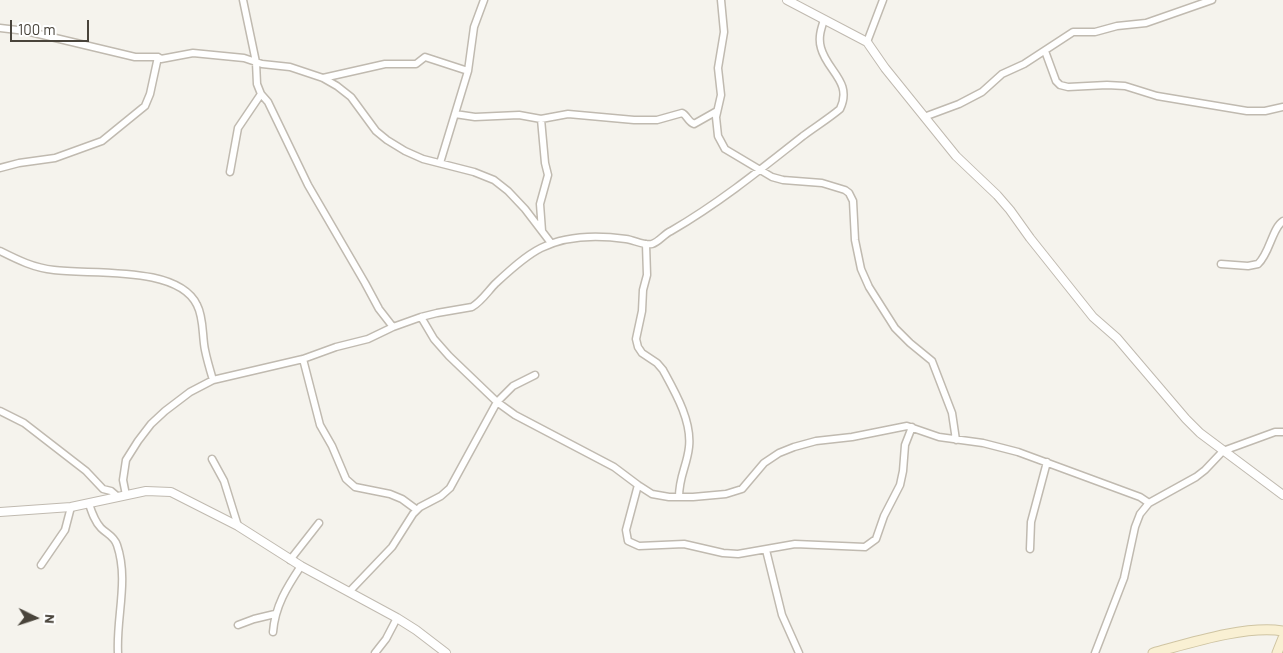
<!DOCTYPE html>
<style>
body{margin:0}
#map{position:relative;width:1283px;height:653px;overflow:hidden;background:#f5f3ed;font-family:Barlow,sans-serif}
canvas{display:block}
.north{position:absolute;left:10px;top:593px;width:50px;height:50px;-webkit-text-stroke:4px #fff;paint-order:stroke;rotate:94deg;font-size:14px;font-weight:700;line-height:20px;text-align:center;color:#49443b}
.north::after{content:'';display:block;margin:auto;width:18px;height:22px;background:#49443b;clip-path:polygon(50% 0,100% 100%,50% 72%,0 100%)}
.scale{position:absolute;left:10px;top:20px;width:79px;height:22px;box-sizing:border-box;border:2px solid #49443b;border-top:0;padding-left:6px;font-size:15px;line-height:18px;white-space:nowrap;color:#49443b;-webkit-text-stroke:4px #fff;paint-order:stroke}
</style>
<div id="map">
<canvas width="1283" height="653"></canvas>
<div class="north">N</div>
<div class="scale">100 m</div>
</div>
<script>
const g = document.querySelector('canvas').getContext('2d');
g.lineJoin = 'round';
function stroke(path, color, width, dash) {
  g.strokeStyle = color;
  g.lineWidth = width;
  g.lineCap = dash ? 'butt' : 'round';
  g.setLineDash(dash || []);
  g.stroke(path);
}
const minor = new Path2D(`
 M243 0 256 62 257 84 261 94 268 102 282 131 308 185 365 283 379 309 393 327
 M721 0 724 32 718 68 721 95 716 117 718 136 725 149 772 177 783 180 822 183 845 190 849 193 853 201 855 240 861 269 869 287 895 328 910 343 932 361 952 413 956 440
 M0 28 26 31 135 57H158L161 59 193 53 244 58 262 64 290 67 323 78 337 86 351 97 376 131 387 140 405 151 423 159 474 172 494 180 508 191 525 209 551 243
 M867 42 883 0
 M1045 51 1056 81 1060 85 1068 87 1107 85 1125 86 1157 96 1247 111H1265L1283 107
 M323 78 385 64H416L425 57 468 71
 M455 114 475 117 519 115 541 119 568 114 634 120H657L682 113C687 115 688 122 694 124L717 111
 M924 117 959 104 982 92 1002 74 1024 64 1073 32H1095L1117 26 1146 23 1212 0
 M541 119 545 163 548 175 540 204 542 231
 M440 163 468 71 474 27 484 0
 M0 168 19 163 55 158 102 141 145 106 150 94 158 57
 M230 172 238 128 261 94
 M646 244 647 275 643 290 642 311 636 339 638 347 642 353 657 363 663 370C675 392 692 421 689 447 687 466 679 476 679 497
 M0 251C18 260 34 268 54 270 91 275 178 265 197 305 204 318 202 336 205 350 207 360 210 370 213 380
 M1221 264 1248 266 1258 264C1270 253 1272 228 1283 221
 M421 317 434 339 449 356 497 402 515 415 614 467 638 485 652 494 669 497H693L726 494 742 489 764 463 779 453 794 447 816 441 852 437 907 426 939 437 983 443 1018 452 1140 497 1149 503
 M303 359 320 425 332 446 346 479 355 487 390 494 402 499 417 510
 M0 411 24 423 86 471 103 489 111 491 118 497
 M212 459 224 481 238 526
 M638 485 626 530 628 541 639 546 684 544 723 553 738 554 795 544 865 547 876 539 884 516 900 485 903 471 905 445 912 427
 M126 495 123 480 126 460 138 441 151 424 165 411 190 392 213 380 303 359 336 347 368 339 393 327 421 317 437 313 472 307C482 301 488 291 496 283 509 271 525 256 541 248 567 235 598 235 626 239 634 240 645 246 652 244 659 242 664 234 671 231 719 203 760 170 803 136 815 127 828 119 840 109 853 82 827 71 821 48 818 38 821 29 824 20
 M89 504C92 513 95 522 101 528 107 534 114 536 117 545 129 580 116 617 118 653
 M1030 549 1031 522 1047 462
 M766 550 782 615 799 653
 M290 560 319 523
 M41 565 65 530 71 507
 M349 592 392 547 413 514 420 507 441 496 450 488 497 402 513 386 535 375
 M238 625 254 619 275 614
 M273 632C275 606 287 587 301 566
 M375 653 386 639 397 618
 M1095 653 1124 578 1135 527 1140 514 1149 503 1196 477 1205 470 1223 451 1275 432H1283`);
const tertiary = new Path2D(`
 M787 0 867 42 885 68 956 156 997 195 1010 210 1030 238 1093 317 1117 338 1134 358 1186 419 1200 433 1283 495
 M0 512 71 507 146 491 171 492 238 526 301 566 397 618 416 630 446 653`);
const secondary = new Path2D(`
 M1153 653C1190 643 1246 625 1283 631
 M1277 653 1283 638`);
stroke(minor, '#c0bab0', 9);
stroke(tertiary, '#c0bab0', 10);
stroke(secondary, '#cfc4a2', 11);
stroke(minor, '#fff', 6);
stroke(tertiary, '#fff', 8);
stroke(secondary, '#f9f0d3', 9);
</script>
